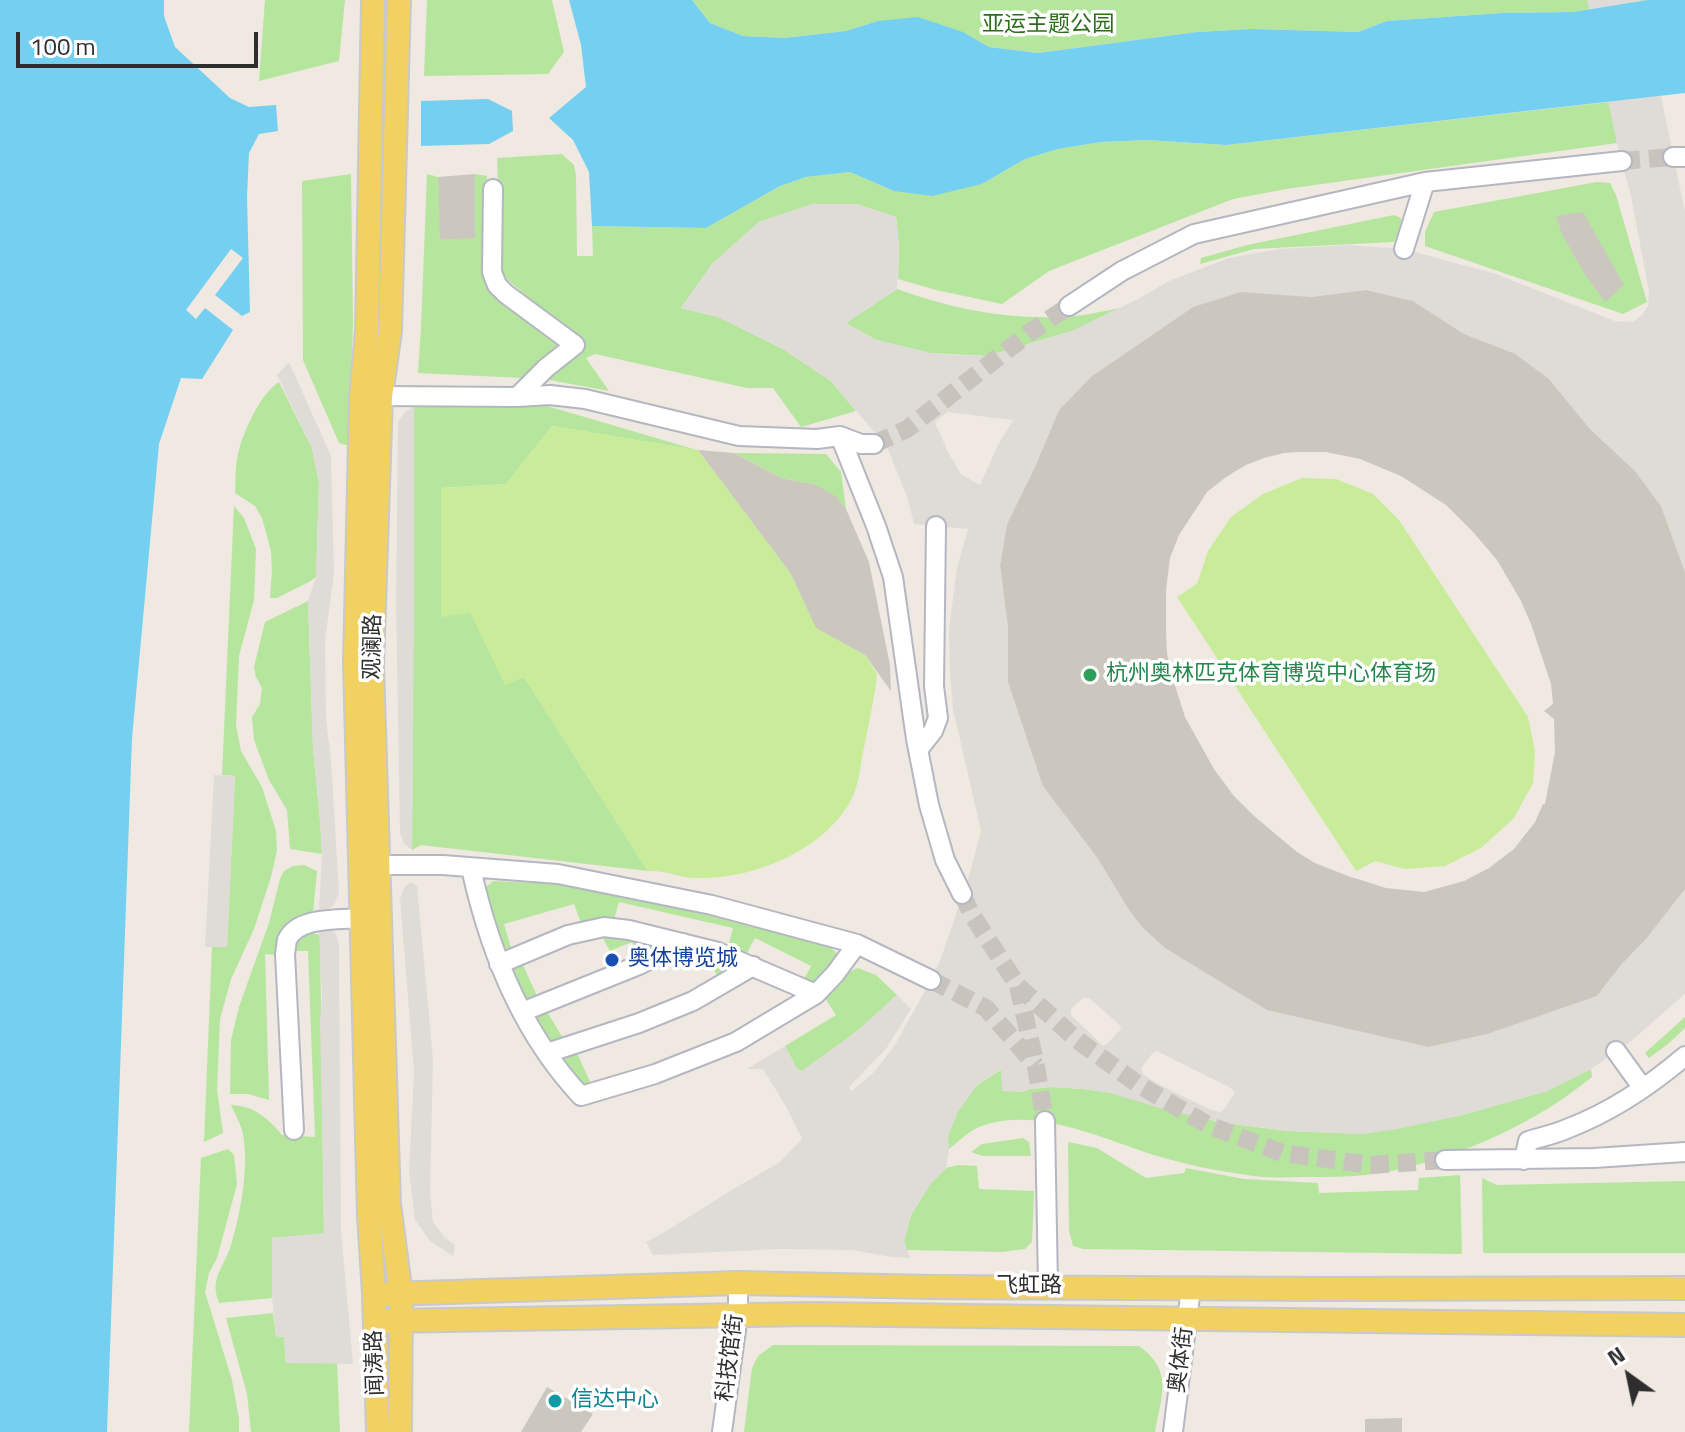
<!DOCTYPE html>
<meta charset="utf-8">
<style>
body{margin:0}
#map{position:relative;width:1685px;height:1432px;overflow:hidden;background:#efe9e1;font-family:"Titillium Web",sans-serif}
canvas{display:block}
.north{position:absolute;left:1589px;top:1336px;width:80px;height:80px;-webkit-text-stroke:6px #fff;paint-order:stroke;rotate:327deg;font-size:22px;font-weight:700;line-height:32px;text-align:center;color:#2e2e2e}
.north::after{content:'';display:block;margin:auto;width:28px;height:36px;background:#2e2e2e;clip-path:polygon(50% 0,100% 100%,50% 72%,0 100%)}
.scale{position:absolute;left:16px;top:32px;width:242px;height:36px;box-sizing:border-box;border:4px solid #2e2e2e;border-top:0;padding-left:10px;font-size:24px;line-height:28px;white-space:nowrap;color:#2e2e2e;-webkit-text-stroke:6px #fff;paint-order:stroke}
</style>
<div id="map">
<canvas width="1685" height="1432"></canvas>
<div class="north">N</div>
<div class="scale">100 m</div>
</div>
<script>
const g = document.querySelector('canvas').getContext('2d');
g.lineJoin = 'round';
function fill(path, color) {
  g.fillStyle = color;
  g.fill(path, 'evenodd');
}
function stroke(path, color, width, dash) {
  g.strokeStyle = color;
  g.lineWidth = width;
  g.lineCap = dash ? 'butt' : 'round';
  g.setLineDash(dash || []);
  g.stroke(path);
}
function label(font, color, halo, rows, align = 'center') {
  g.font = font + ' "Titillium Web","Noto Sans SC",sans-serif';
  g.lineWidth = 7;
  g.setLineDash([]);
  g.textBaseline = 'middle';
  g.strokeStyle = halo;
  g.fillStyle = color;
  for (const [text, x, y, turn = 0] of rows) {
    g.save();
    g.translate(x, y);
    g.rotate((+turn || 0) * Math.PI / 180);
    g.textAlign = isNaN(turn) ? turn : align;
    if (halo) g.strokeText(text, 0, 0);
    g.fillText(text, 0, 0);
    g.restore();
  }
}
fill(new Path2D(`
 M265 0H345L339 61 259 81Z
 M427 0H552L564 52 548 74 424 76Z
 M692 0H1648L1573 12 1502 13 1387 21 1358 32 1252 29 1197 32 1038 53 989 47 963 32 878 21 846 31 783 38 743 36 710 23Z
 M1609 102 1617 143 1286 189 1233 199 1049 271 1002 304 936 290 898 279 899 246 896 217 856 204H813L759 222 712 264 681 308 718 317 783 349 831 381 856 411 801 427 773 388H747L595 354 586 358 609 391 544 379 418 373 421 329 427 174 438 177 441 240 475 237V174L487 176 488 272 560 324 502 275 497 158 562 154 574 165 576 176 577 256H593L592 226 706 228 780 186 806 177 850 172 894 191 982 184 1025 159 1058 149 1101 142 1148 140 1226 145Z
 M351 174 353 321 349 446 339 443 303 360 302 181Z
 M1597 182 1610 183 1616 195 1647 302 1623 314 1425 246V232L1434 212Z
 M1394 215 1401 218V226L1394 242 1254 249 1200 264 1201 258 1247 245Z
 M897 289C949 308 1003 319 1058 317 1079 317 1100 312 1120 308L1072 331 988 356 930 353 876 340 846 323Z
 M279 382 312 448 319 483 316 577 309 582 277 598H270L272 570 271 551 262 518 255 506 235 493C236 481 235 466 238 454 243 432 260 394 279 382Z
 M440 404 544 405 697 450 552 426 506 484 441 488 471 613 505 684 524 677 648 871 421 845 412 850 414 406Z
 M734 453 826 454 841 472 846 509 817 485 781 478Z
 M234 506 244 518 256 549 254 600 239 656 236 725 241 751 262 787 276 831 277 850 271 877 254 929 231 979 220 1019 217 1090 223 1133 204 1142 212 947H227L235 776 222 775Z
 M308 601 313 748 320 820 322 854 290 849 287 810 269 780 254 740 252 717 260 704 262 688 256 677 254 667 265 622Z
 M304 865 317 871 313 913C283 922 285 927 277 955L265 954 269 1100 248 1094H230L231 1040 239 1007 269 923 280 879 284 871 293 866Z
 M493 881 559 884 709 913 830 946 839 956 834 966 814 982 804 979 811 966 755 938 747 953 728 947 733 928 619 902 614 919 581 923 574 904 504 924 511 948 504 949 486 887Z
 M307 932 320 935 324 1234 272 1238V1298L219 1303C209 1278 224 1268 231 1245 241 1213 249 1166 243 1134 241 1124 235 1114 231 1105 253 1105 269 1119 282 1135L315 1137 308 951H295L297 939Z
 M601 935 664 946 639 957 632 942 610 951Z
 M682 955 717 960 736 968 718 977 709 961 690 969Z
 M523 965 537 996 525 1001 511 969Z
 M858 968 876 975 897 995 856 1032 802 1071 797 1069 785 1046 836 1015 821 992 851 971Z
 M546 1010 563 1038 550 1042 535 1017Z
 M1685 1017V1028L1668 1044 1649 1058 1645 1053Z
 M577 1053 590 1082 583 1087 562 1060Z
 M1002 1069V1090L1022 1092 1030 1089 1052 1087 1084 1089 1111 1093 1218 1122 1288 1131 1363 1134 1462 1115 1547 1091 1591 1069 1592 1077C1537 1122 1465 1155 1396 1170 1367 1177 1335 1177 1305 1177 1291 1177 1276 1178 1263 1177 1229 1173 1194 1167 1161 1157 1106 1141 1036 1104 979 1127 968 1132 958 1142 949 1149L947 1136 958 1111 977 1085Z
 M1023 1138 1029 1142 1031 1156H983L971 1152 982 1144Z
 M1068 1142 1097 1148 1146 1178 1184 1173 1186 1168 1244 1179 1318 1183 1319 1193 1418 1190 1419 1178 1460 1175 1462 1254 1083 1249 1073 1246 1069 1231Z
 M228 1149 234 1155 237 1184 217 1258 209 1273 205 1292 232 1380 239 1419V1432H189L201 1158Z
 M959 1165 977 1166 979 1189 1034 1191 1032 1242 1025 1249 1002 1252 907 1250 904 1241 911 1215 931 1183 946 1168Z
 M1482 1178 1497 1185 1685 1181V1253H1483Z
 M273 1313 276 1336 284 1337 286 1363H337L340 1432H251L247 1394 226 1318Z
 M773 1345 1139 1346C1174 1371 1161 1396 1155 1432H744L752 1368 758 1356Z`), '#b6e59e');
fill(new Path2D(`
 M552 426 698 450 791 574 816 627 865 655 877 674 876 685C872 709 867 733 862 757 860 770 858 786 852 798 826 850 752 880 696 878 680 878 665 870 648 871L524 677 505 685 471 613 441 617V488L506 484Z
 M1302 478 1336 479 1373 494 1399 520 1528 717 1535 751 1533 783 1514 818 1481 848 1445 866 1405 869 1375 861 1356 871 1177 597 1197 584 1208 551 1231 517 1263 494Z`), '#c9ec9a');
fill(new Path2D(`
 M1587 0H1641L1685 212V572L1661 506 1635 471 1590 429 1549 379 1464 334 1413 301 1366 290 1310 297 1193 307 1092 376 1059 410 1034 469 1007 524 1000 565 1008 628V682L1067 818 1098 859 1129 910 1140 925 1267 1009 1428 1047 1487 1033 1597 996 1621 965 1646 939 1685 889V994L1630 1042 1591 1069 1547 1091 1463 1115 1398 1129 1363 1134 1288 1131 1218 1122 1156 1107 1111 1093 1084 1089 1052 1087 1030 1089 1022 1092 1002 1091 1001 1069 977 1085 958 1112 948 1136 949 1149 946 1168 931 1183 911 1215 904 1241 910 1258 892 1257 851 1250 779 1249 653 1255 646 1242 663 1233 735 1188 780 1162 802 1139 787 1108 763 1069H747L785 1046 797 1069 802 1071 856 1032 897 995 911 1009 886 1049 849 1087 852 1091 873 1073 893 1048 931 980 941 958 969 876 981 831 953 709 950 675 949 628 957 568 968 529 914 524 908 499 887 447 831 381 783 349 718 317 681 308 712 264 759 222 813 204H856L896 217 899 247 897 289 846 323 876 340 930 353 957 355 989 356 1072 331 1140 298 1169 281 1229 258 1279 249 1348 245 1404 249 1496 274 1615 321 1633 322 1642 315 1648 306 1649 292 1631 196 1617 143ZM947 412 1013 420 998 445 980 485 961 474 948 452 935 422ZM1084 998H1089L1120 1025 1121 1029 1106 1045H1102L1071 1015V1010L1077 1003ZM1157 1051 1229 1087 1233 1090 1234 1094 1225 1108 1221 1112 1209 1109 1158 1084 1144 1075 1141 1068 1152 1054Z
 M289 362 331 456 334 573 325 641 326 718 331 760 339 893 334 905 327 910 319 912 322 854 320 820 313 748 308 601 316 577 319 483 312 448 277 375Z
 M414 406V613L412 850 404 844 400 833 396 603 398 422 404 413Z
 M214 775 235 776 227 947H205Z
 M410 882 417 886 433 1059 430 1192 433 1222 444 1237 455 1245 453 1256 430 1241 415 1220 409 1172 414 1072 400 899 404 888Z
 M319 928 329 929 336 934 339 944 341 1231 353 1364 286 1363 284 1337 276 1336 272 1298V1238L324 1233 320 1020 322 997Z`), '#dfdcd8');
fill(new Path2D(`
 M0 0H164V16L175 47 230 98 249 107 276 105 278 131 259 134 249 153 247 197 250 312 242 316 215 295 243 258 231 249 186 310 196 319 205 308 233 330 202 379 181 378 159 444 132 738 107 1432H0Z
 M569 0H692L710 23 743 36 784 38 846 31 878 21 918 17 963 32 989 47 1038 53 1197 32 1252 29 1358 32 1387 21 1502 13 1573 12 1648 0H1685V93L1226 145 1148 140 1101 142 1058 149 1025 159 982 184 932 196 894 191 850 172 806 177 780 186 706 228 592 226 589 172 573 140 549 118 586 87 581 45Z
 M488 99 512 111 513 131 489 144 421 146V101Z`), '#75cff0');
fill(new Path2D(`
 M475 174V238L440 240 438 177Z
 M1583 212 1624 285 1605 302 1584 273 1562 234 1556 216Z
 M1366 290 1413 301 1464 334 1515 354 1549 379 1590 429 1635 471 1661 506 1685 572V889L1646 939 1621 965 1597 996 1487 1034 1428 1047 1267 1010 1165 948 1141 926 1129 910 1098 859 1043 786 1008 682V628L1000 565 1007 524 1034 469 1059 410 1092 376 1193 307 1241 292 1311 297ZM1298 452H1326L1360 459 1401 476 1446 505 1473 532 1497 560 1521 601 1531 624 1551 684 1553 704 1544 711 1554 719 1555 752 1545 804H1543L1535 822 1514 849 1489 868 1464 881 1424 892 1386 888 1348 876 1315 863 1297 852 1254 816 1233 795 1214 769 1185 717 1172 676 1167 654 1166 632V590L1170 558 1179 535 1207 492 1226 477 1246 465 1264 458 1284 453Z
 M698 450 734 453 781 478 817 485 835 496 846 509 869 562 890 665 891 691 865 655 816 628 791 574Z
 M547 1387 593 1414 581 1432H521Z
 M1402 1418V1432H1365V1419Z`), '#cbc7bf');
stroke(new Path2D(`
 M1622 161 1673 157
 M874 444 907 429 1029 333 1069 306
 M962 894 972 915 1018 986 1076 1039 1139 1085 1208 1125 1282 1153 1371 1165 1445 1160
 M931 980 986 1008 1036 1066
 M1018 986 1036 1066 1045 1121`), '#c8c4bd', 18, [18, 9]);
const minor = new Path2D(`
 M1673 157H1685
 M493 189 492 272 497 285 506 294 575 345 546 368 517 397
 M1404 249 1425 182
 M1069 306 1122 271 1194 234 1425 182 1622 161
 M381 396 517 397 550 395 585 399 739 436 817 439 840 436 861 444H874
 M840 436 876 526 893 577 916 739 929 805 945 860 962 894
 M918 750 933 731 938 718 934 686 936 526
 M379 865H443L558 874 712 905 857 944 931 980
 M471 868C489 950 522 1033 581 1096L655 1074 736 1042 816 994 835 974 857 944
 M499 964 568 935 604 927 629 930 718 952 816 994
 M522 1012 639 965 683 943
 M1616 1051 1642 1087
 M547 1053 639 1023 693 1001 753 966
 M1045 1121 1048 1287
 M294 1130 285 954C286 949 286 944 287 940 298 916 340 920 362 918
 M1445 1160 1594 1158 1685 1152
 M1524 1160 1528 1141C1541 1137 1556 1134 1569 1128 1610 1112 1651 1085 1685 1056
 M722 1432 738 1315V1283
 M1173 1432 1191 1288`);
const major = new Path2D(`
 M373 0 367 330 361 398 355 662 369 1216 374 1294 378 1432
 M399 0 390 331 381 396 372 665 389 1204 401 1295 400 1432
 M387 1294 738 1283 932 1287 1328 1289 1685 1288
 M386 1321 809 1314 1685 1325`);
stroke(minor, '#b4b7c1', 22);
stroke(major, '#c9c9c9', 26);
stroke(minor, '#fff', 18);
stroke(major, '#f2d163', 22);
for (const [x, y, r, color] of [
 [1090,675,8,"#2e9e5b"],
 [612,960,8,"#1a4fb4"],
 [555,1401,8,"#0f9aa8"]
]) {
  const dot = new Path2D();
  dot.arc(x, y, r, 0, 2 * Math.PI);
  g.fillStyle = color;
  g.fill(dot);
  stroke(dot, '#fff', 3);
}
label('22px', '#2c6e1b', '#fff', [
 ["亚运主题公园",1048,26]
]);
label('22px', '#2e2e2e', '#fff', [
 ["观澜路",374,647,-89],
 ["飞虹路",1029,1287],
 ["科技馆街",731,1358,-83],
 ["奥体街",1182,1360,-83],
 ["闻涛路",376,1363,-92]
]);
label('22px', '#27864d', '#fff', [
 ["杭州奥林匹克体育博览中心体育场",1106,675]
], 'left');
label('22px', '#164399', '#fff', [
 ["奥体博览城",628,960]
], 'left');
label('22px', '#0d838f', '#fff', [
 ["信达中心",571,1401]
], 'left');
</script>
